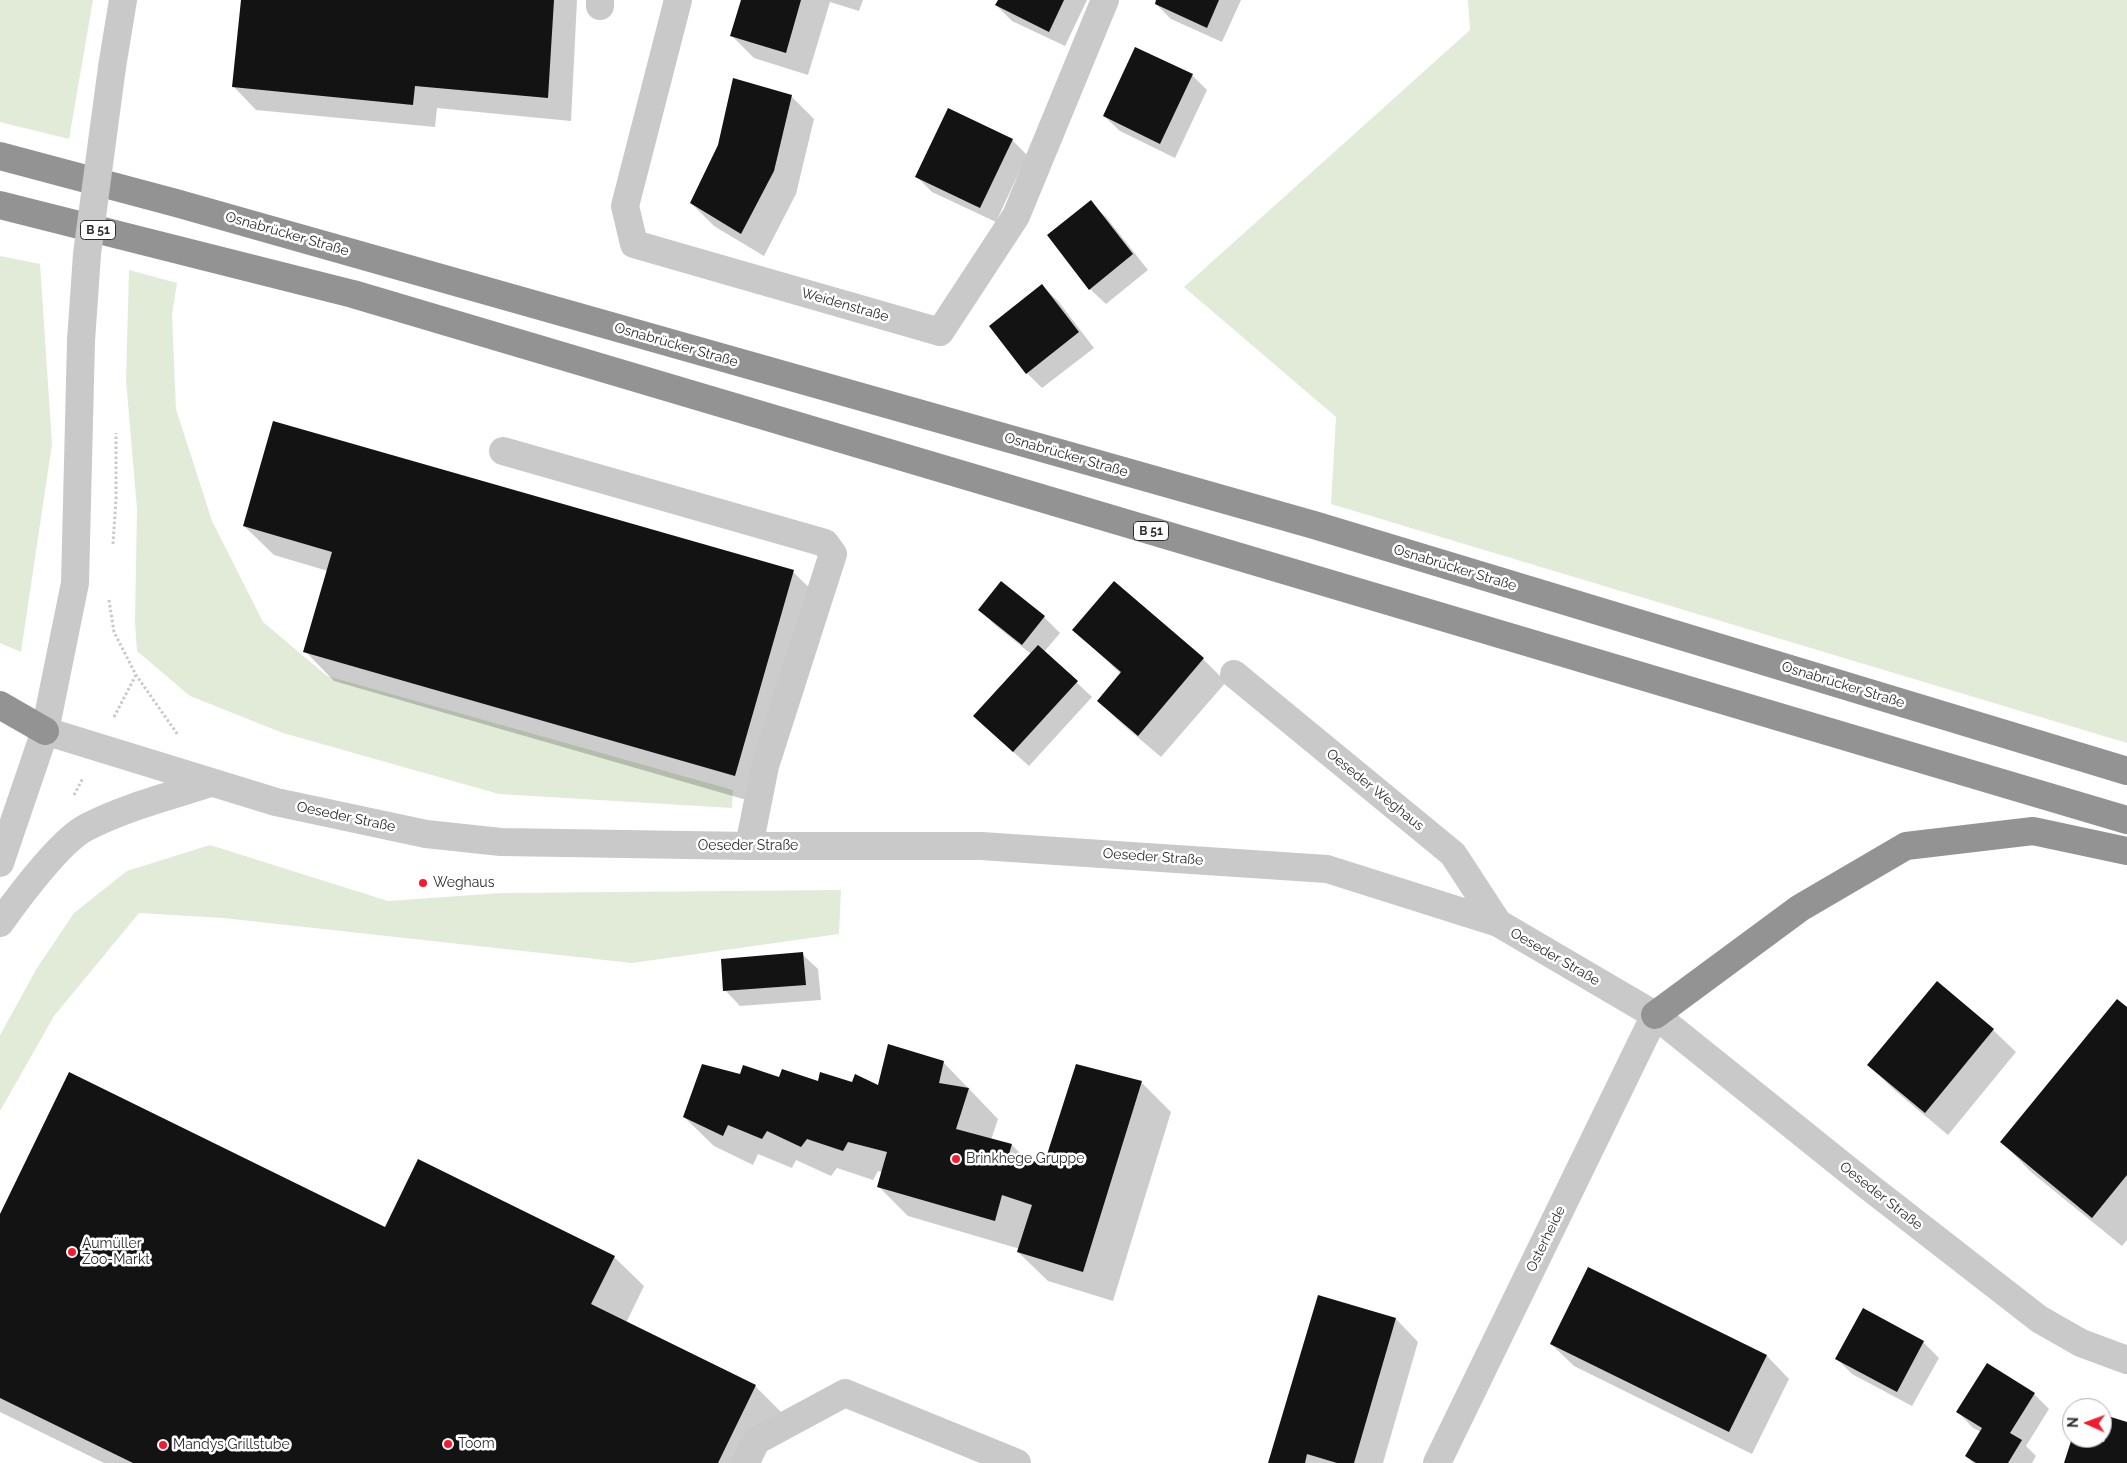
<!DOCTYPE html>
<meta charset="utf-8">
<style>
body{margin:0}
#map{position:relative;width:2127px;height:1463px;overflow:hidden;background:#fff;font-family:Raleway,sans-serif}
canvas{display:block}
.north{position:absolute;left:2062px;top:1398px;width:50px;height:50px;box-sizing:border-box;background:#fff;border:1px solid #ababab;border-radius:50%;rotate:272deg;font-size:14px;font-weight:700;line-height:20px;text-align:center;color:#2c2c2c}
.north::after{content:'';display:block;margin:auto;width:18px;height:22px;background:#f61a31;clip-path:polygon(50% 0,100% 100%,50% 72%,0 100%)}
</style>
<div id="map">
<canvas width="2127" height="1463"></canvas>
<div class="north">N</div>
</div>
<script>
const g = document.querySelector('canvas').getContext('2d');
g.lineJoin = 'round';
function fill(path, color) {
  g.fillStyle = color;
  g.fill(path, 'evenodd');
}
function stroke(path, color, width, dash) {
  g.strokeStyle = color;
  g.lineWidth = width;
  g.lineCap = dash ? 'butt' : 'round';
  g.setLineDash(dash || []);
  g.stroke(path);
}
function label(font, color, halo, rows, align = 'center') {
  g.font = font + ' Raleway,sans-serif';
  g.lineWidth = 5;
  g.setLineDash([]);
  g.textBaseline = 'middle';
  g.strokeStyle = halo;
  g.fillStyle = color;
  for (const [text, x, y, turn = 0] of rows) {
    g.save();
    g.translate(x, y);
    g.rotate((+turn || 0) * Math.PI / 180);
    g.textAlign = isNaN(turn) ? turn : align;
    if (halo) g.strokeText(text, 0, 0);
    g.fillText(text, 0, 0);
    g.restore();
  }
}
fill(new Path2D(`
 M0 0H93L69 139 0 122Z
 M1468 0H2127V743L1331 504 1336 417 1184 287 1470 30Z
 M0 256 40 264 52 444 21 652 0 643Z
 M129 270 177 283 172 315 176 409 212 521 263 622 327 676 733 790 732 808 499 794 283 733 190 696 137 651 135 622 137 509 126 380Z
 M210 845 388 901 502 893 841 890 839 934 632 963 223 918 139 913 54 1016 0 1111V1035L37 968 74 913 127 871Z`), '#e2ebd7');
fill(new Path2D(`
 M242 0H577L571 121 437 108 435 127 256 110 234 87Z
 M742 0H863L859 11 830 2 808 75 754 58 731 35Z
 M999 0H1087L1065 46 1012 21 996 5Z
 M1158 0H1241L1222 42 1171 19 1156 4Z
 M1192 75 1207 90 1175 158 1120 131 1104 116Z
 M791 96 814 119 796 194 764 256 714 226 691 203Z
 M1012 140 1027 155 996 222 932 192 917 177Z
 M1090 202 1106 217 1148 270 1106 304 1090 289Z
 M1042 286 1058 301 1094 348 1042 388 1027 373Z
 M244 526 793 572 823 601 764 805 334 681 305 651 328 571 274 555Z
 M1001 583 1044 617 1060 633 1044 652 1092 697 1029 766 990 731 1031 654 995 625 979 609Z
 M1114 583 1203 659 1226 682 1161 757 1121 723 1098 701 1121 674 1074 630Z
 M802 954 818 969 821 1000 740 1006 725 990Z
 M2127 1009V1240L2122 1246 2031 1172 2002 1142Z
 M1993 1030 2016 1052 1948 1135 1892 1088 1869 1065Z
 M943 1062 998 1119 991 1140 1012 1145 1028 1161 1045 1166 1141 1082 1171 1112 1113 1301 1048 1281 1018 1252 1020 1249 908 1216 878 1186 882 1172 878 1171 873 1180 837 1168 831 1176 796 1160 792 1168 758 1154 753 1165 714 1146 684 1117 741 1075 879 1087Z
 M0 1217 386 1228 614 1257 644 1286 626 1323 755 1386 784 1415 761 1463H104L0 1412Z
 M1588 1269 1767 1356 1789 1379 1752 1454 1574 1366 1551 1344Z
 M1318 1297 1396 1319 1418 1342 1383 1463H1270Z
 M1923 1342 1939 1358 1912 1406 1852 1374 1836 1358Z
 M2034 1394 2049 1409 2026 1446 2036 1456 2032 1463H1973L1966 1456 1981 1432 1973 1428 1958 1412Z`), '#0003');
fill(new Path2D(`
 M241 0H554L548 98 415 86 413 105 232 87Z
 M741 0H801L786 53 730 36Z
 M998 0H1064L1049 32 995 5Z
 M1156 0H1219L1207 28 1155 4Z
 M1135 47 1193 74 1160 144 1103 116Z
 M733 78 792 95 774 171 741 234 690 203 718 145Z
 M948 108 1013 139 980 208 915 177Z
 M1091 200 1133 254 1089 290 1047 235Z
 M1042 284 1079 332 1026 374 989 326Z
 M273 421 794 570 735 776 303 652 332 552 243 526Z
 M1001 581 1045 616 1022 645 978 610Z
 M1114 581 1204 658 1138 736 1097 701 1121 672 1072 630Z
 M1038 645 1078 681 1013 752 973 716Z
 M803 952 806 985 723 991 721 959Z
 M1937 981 1994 1029 1925 1113 1867 1065Z
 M2117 999 2127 1007V1175L2092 1218 2000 1142Z
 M888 1044 944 1061 939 1083 969 1088 956 1129 1012 1144 1009 1154 1044 1164 1076 1064 1142 1081 1083 1272 1017 1252 1032 1205 1002 1195 995 1221 877 1187 887 1152 848 1142 843 1151 807 1139 801 1147 767 1131 762 1139 728 1125 723 1136 683 1117 702 1064 740 1074 743 1065 779 1077 782 1069 818 1081 820 1072 852 1082 855 1074 878 1085Z
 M69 1072 385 1227 418 1159 615 1256 591 1304 756 1385 718 1463H133L0 1398V1214Z
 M1588 1267 1767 1355 1729 1432 1550 1344Z
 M1318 1295 1396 1318 1354 1463H1337L1307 1454 1305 1463H1268Z
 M1863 1308 1924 1341 1897 1392 1835 1359Z
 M1987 1363 2035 1393 2010 1433 2022 1440 2008 1463H1976L1965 1456 1982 1428 1956 1412Z
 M2111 1417 2127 1422V1463H2064L2072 1438H2090L2104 1442Z`), '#131313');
stroke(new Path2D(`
 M113 544 116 499V433
 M109 600 114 632 136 675 178 735
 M114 717 136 675
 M74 795 83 778`), '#c9c9c9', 3, [2.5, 2.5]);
stroke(new Path2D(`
 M678 0 625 206 634 244 940 332 1016 216 1105 0
 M600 6V0
 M112 67 123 0
 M503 451 825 543 833 554 765 766 749 846
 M1234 674 1453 854 1498 923
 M45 731 276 802 426 834 501 842 749 846H981L1327 869 1498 923 1655 1015 1868 1186 2039 1319 2081 1343 2127 1360
 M0 863 45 731 75 583 81 341
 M0 923C18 898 61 840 87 827 126 807 170 796 211 783
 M745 1463 756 1441 845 1393 1017 1463
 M1437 1463 1655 1015`), '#c9c9c9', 28);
stroke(new Path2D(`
 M0 156 176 203 1314 525 2127 771
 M0 205 353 294 2127 820
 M0 705 45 731
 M1655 1015 1800 908 1906 846 2033 831 2127 851`), '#939393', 28);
stroke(new Path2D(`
 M81 341 87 254 112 67`), '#c9c9c9', 28);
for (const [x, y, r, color] of [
 [423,883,5,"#f61a31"],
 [956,1159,5,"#f61a31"],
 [72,1252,5,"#f61a31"],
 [448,1444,5,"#f61a31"],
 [163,1445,5,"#f61a31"]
]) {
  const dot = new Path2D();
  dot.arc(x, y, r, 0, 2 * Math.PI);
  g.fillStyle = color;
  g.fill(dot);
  stroke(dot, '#fff', 2);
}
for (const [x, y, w] of [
 [98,230,35],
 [1151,531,35]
]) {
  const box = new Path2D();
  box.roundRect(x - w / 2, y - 9.5, w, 19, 4);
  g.fillStyle = '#fff';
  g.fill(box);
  stroke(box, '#2c2c2c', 1);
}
label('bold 12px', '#2c2c2c', null, [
 ["B 51",98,230],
 ["B 51",1151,531]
]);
label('14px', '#2c2c2c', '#fff', [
 ["Osnabrücker Straße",287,234,16],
 ["Weidenstraße",845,305,16],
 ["Osnabrücker Straße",676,345,16],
 ["Osnabrücker Straße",1066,455,16],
 ["Osnabrücker Straße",1455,568,17],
 ["Osnabrücker Straße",1843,685,17],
 ["Oeseder Weghaus",1375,790,39],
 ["Oeseder Straße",346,817,12],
 ["Oeseder Straße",748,846],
 ["Oeseder Straße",1153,857,4],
 ["Oeseder Straße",1555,957,30],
 ["Oeseder Straße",1881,1196,38],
 ["Osterheide",1546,1239,-64]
]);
label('14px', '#2c2c2c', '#fff', [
 ["Weghaus",433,883],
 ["Brinkhege Gruppe",966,1159],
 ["Aumüller",82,1244],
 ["Zoo-Markt",82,1260],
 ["Toom",458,1444],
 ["Mandys Grillstube",173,1445]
], 'left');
</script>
